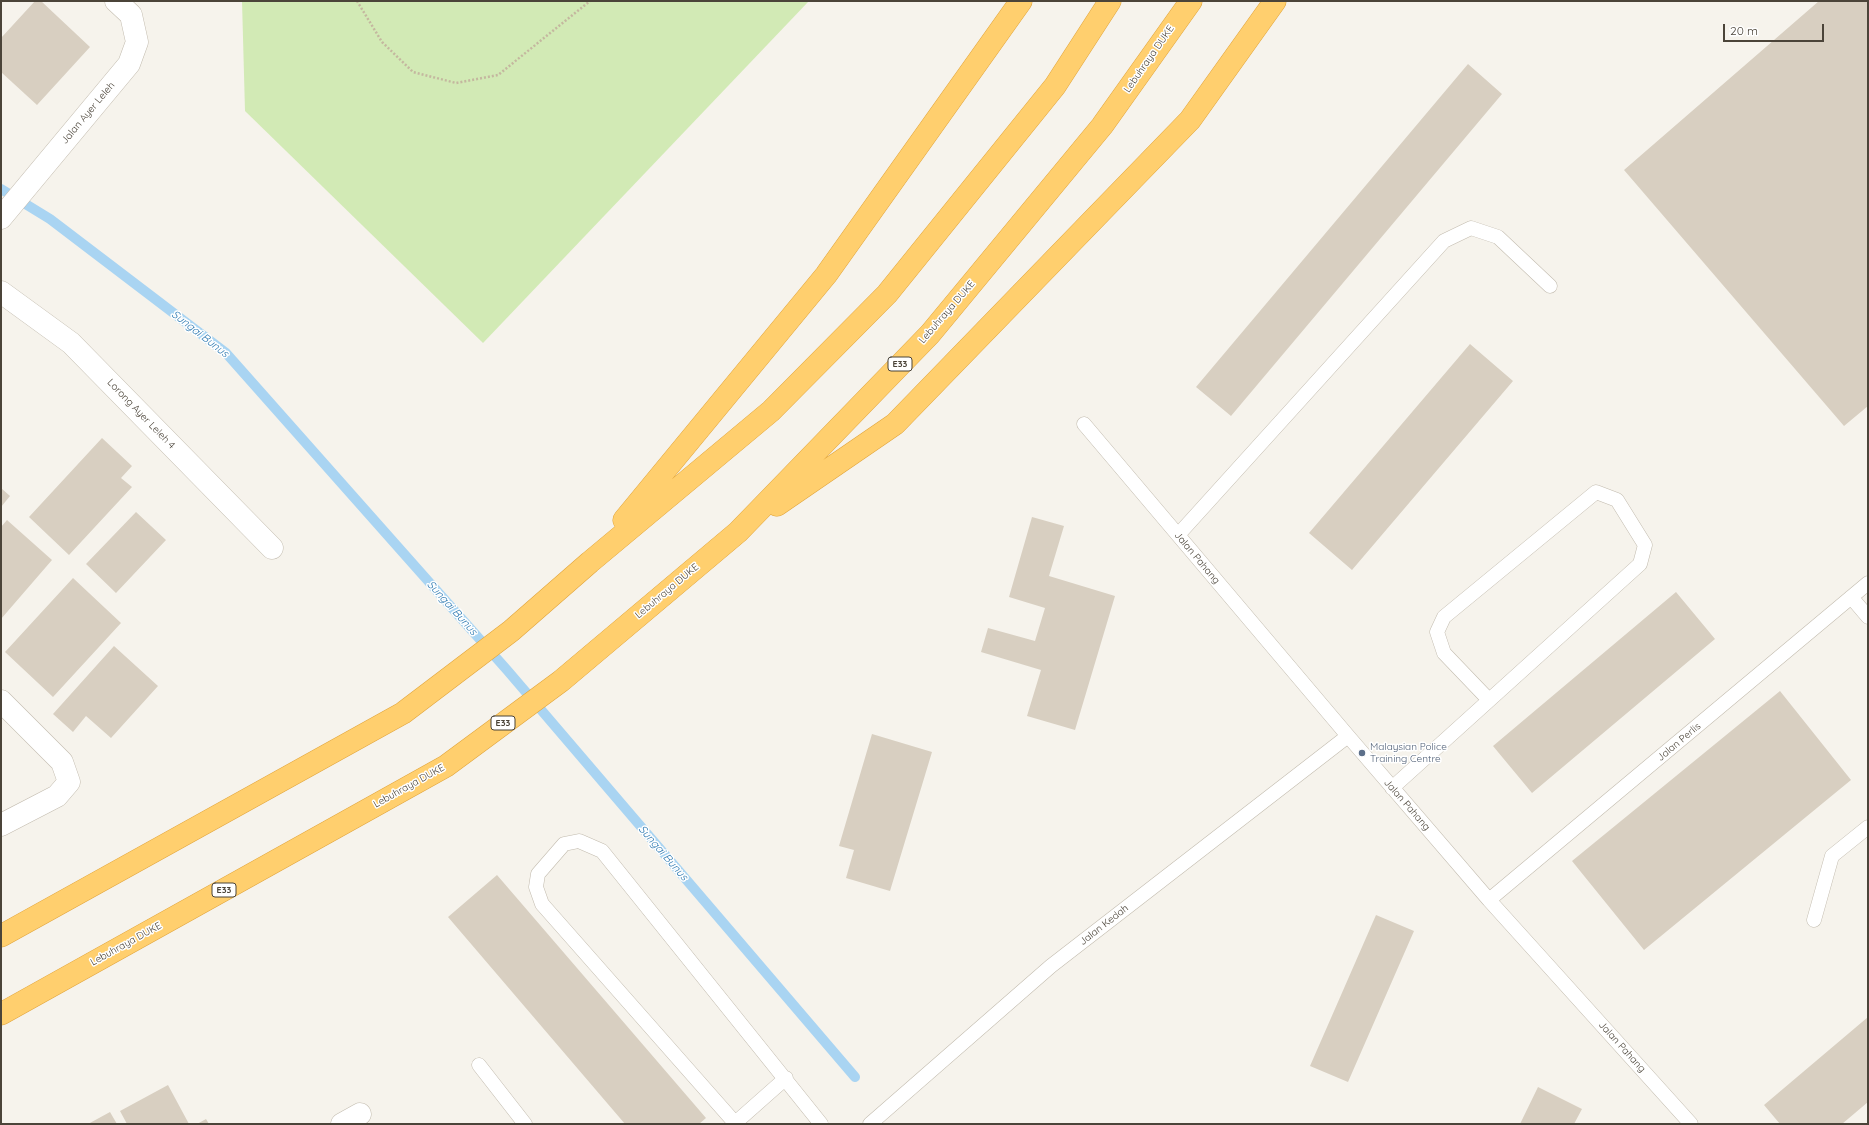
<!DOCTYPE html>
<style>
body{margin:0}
#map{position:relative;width:1869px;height:1125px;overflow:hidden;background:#f6f3ec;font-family:Quicksand,sans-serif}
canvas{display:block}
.frame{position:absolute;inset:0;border:2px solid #4b4439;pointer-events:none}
.scale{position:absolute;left:1723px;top:24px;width:101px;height:18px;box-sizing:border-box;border:2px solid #4b4439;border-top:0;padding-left:5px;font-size:12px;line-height:14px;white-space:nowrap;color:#4b4439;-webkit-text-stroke:3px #fff;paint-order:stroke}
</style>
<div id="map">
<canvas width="1869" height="1125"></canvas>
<div class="frame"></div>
<div class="scale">20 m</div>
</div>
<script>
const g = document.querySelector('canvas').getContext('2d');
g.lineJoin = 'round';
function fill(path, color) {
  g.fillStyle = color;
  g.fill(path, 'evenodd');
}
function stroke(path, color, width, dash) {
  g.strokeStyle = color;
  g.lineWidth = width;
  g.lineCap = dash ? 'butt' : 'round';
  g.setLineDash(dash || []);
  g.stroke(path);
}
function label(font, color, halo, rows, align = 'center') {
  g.font = font + ' Quicksand,sans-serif';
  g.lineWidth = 3;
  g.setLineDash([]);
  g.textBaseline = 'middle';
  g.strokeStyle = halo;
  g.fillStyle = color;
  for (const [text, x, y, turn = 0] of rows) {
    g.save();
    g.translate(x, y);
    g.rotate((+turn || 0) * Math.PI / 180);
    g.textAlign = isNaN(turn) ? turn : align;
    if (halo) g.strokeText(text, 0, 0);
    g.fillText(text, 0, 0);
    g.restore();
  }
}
fill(new Path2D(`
 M242 1H809L483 343 245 111Z`), '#d2eab5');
stroke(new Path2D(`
 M1 189 50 219 226 353 507 670 855 1077`), '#a9d4f2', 10);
fill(new Path2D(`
 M35 1H41L90 47 37 105 1 72V38Z
 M1819 1H1868V406L1844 426 1624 170Z
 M1468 64 1502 94 1231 416 1196 387Z
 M1470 344 1513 381 1352 570 1309 533Z
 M102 438 132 466 121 478 132 487 69 555 29 517Z
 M1 488 10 496 1 507Z
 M136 512 166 540 116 593 86 564Z
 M1032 517 1064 526 1049 576 1115 596 1075 730 1027 716 1041 670 981 652 988 628 1035 641 1045 608 1009 597Z
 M7 520 52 560 1 619V527Z
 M73 578 121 623 53 697 5 652Z
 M1676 592 1715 639 1532 793 1493 746Z
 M114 646 158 686 111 738 86 716 73 732 53 714Z
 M1780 691 1851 780 1644 950 1572 861Z
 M872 734 932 752 890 891 846 878 854 850 839 846Z
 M497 875 706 1118 699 1124H625L448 917Z
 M1376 915 1414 931 1348 1082 1310 1066Z
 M1868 1017V1102L1842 1124H1780L1764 1105Z
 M168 1085 189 1124H127L120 1111Z
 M1538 1087 1582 1109 1574 1124H1520Z
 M110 1112 117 1124H88Z
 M206 1119 209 1124H197Z`), '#d8cfc1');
const service = new Path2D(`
 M1084 424 1348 736 1489 900 1691 1124
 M1178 535 1444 241 1471 228 1498 237 1550 286
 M1851 597 1868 617
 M1392 788 1640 564 1645 545 1617 500 1596 492 1444 617 1437 632 1444 653 1489 700
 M1489 900 1868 583
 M1814 920 1832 856 1868 827
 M479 1065 525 1124
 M735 1123 542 904 536 887 538 874 564 844 579 841 602 851 821 1124
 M734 1124 786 1078
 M870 1124 1051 966 1348 736`);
const minor = new Path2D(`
 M1 218 129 64 137 42 131 15 116 1
 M1 292 71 343 272 548
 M1 701 62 762 69 782 57 796 1 825
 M342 1124 360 1114`);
const motorway = new Path2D(`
 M777 505 895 424 1190 120 1275 1
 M624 520 826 275 1021 1
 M1 936 403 713 511 631 590 562 771 411 887 294 1055 86 1110 1
 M1 1014 446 766 561 681 738 532 930 334 1102 126 1191 1`);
stroke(service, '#c2bbae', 15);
stroke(minor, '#c2bbae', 23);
stroke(motorway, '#e0a43c', 23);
stroke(new Path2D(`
 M357 1 382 42 413 72 456 83 498 75 590 1`), '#c4b79f', 2.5, [2, 2]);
stroke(service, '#fff', 14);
stroke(minor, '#fff', 22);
stroke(motorway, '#ffcf6e', 22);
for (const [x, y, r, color] of [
 [1362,753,4,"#5c6f8a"]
]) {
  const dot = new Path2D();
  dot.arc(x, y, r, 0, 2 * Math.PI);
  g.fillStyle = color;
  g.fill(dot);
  stroke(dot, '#fff', 1.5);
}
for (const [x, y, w] of [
 [900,364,24],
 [503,723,24],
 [224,890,24]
]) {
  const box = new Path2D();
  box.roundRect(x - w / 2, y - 7, w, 14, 3);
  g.fillStyle = '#fff';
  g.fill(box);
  stroke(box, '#4b4439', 1);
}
label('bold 9px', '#4b4439', null, [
 ["E33",900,364],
 ["E33",503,723],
 ["E33",224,890]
]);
label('10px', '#4b4439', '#fff', [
 ["Lebuhraya DUKE",1149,59,-55],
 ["Jalan Ayer Leleh",88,113,-50],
 ["Lebuhraya DUKE",947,312,-49],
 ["Lorong Ayer Leleh 4",141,414,46],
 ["Jalan Pahang",1197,558,50],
 ["Lebuhraya DUKE",667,591,-40],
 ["Jalan Perlis",1679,742,-40],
 ["Lebuhraya DUKE",409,786,-29],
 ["Jalan Pahang",1407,805,49],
 ["Jalan Kedah",1104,925,-38],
 ["Lebuhraya DUKE",126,944,-29],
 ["Jalan Pahang",1622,1047,48]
]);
label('10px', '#4e5e75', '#fff', [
 ["Malaysian Police",1370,747],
 ["Training Centre",1370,759]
], 'left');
label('italic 11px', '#2e7ab2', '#fff', [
 ["Sungai Bunus",200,334,38],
 ["Sungai Bunus",452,608,48],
 ["Sungai Bunus",663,853,49]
]);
</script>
